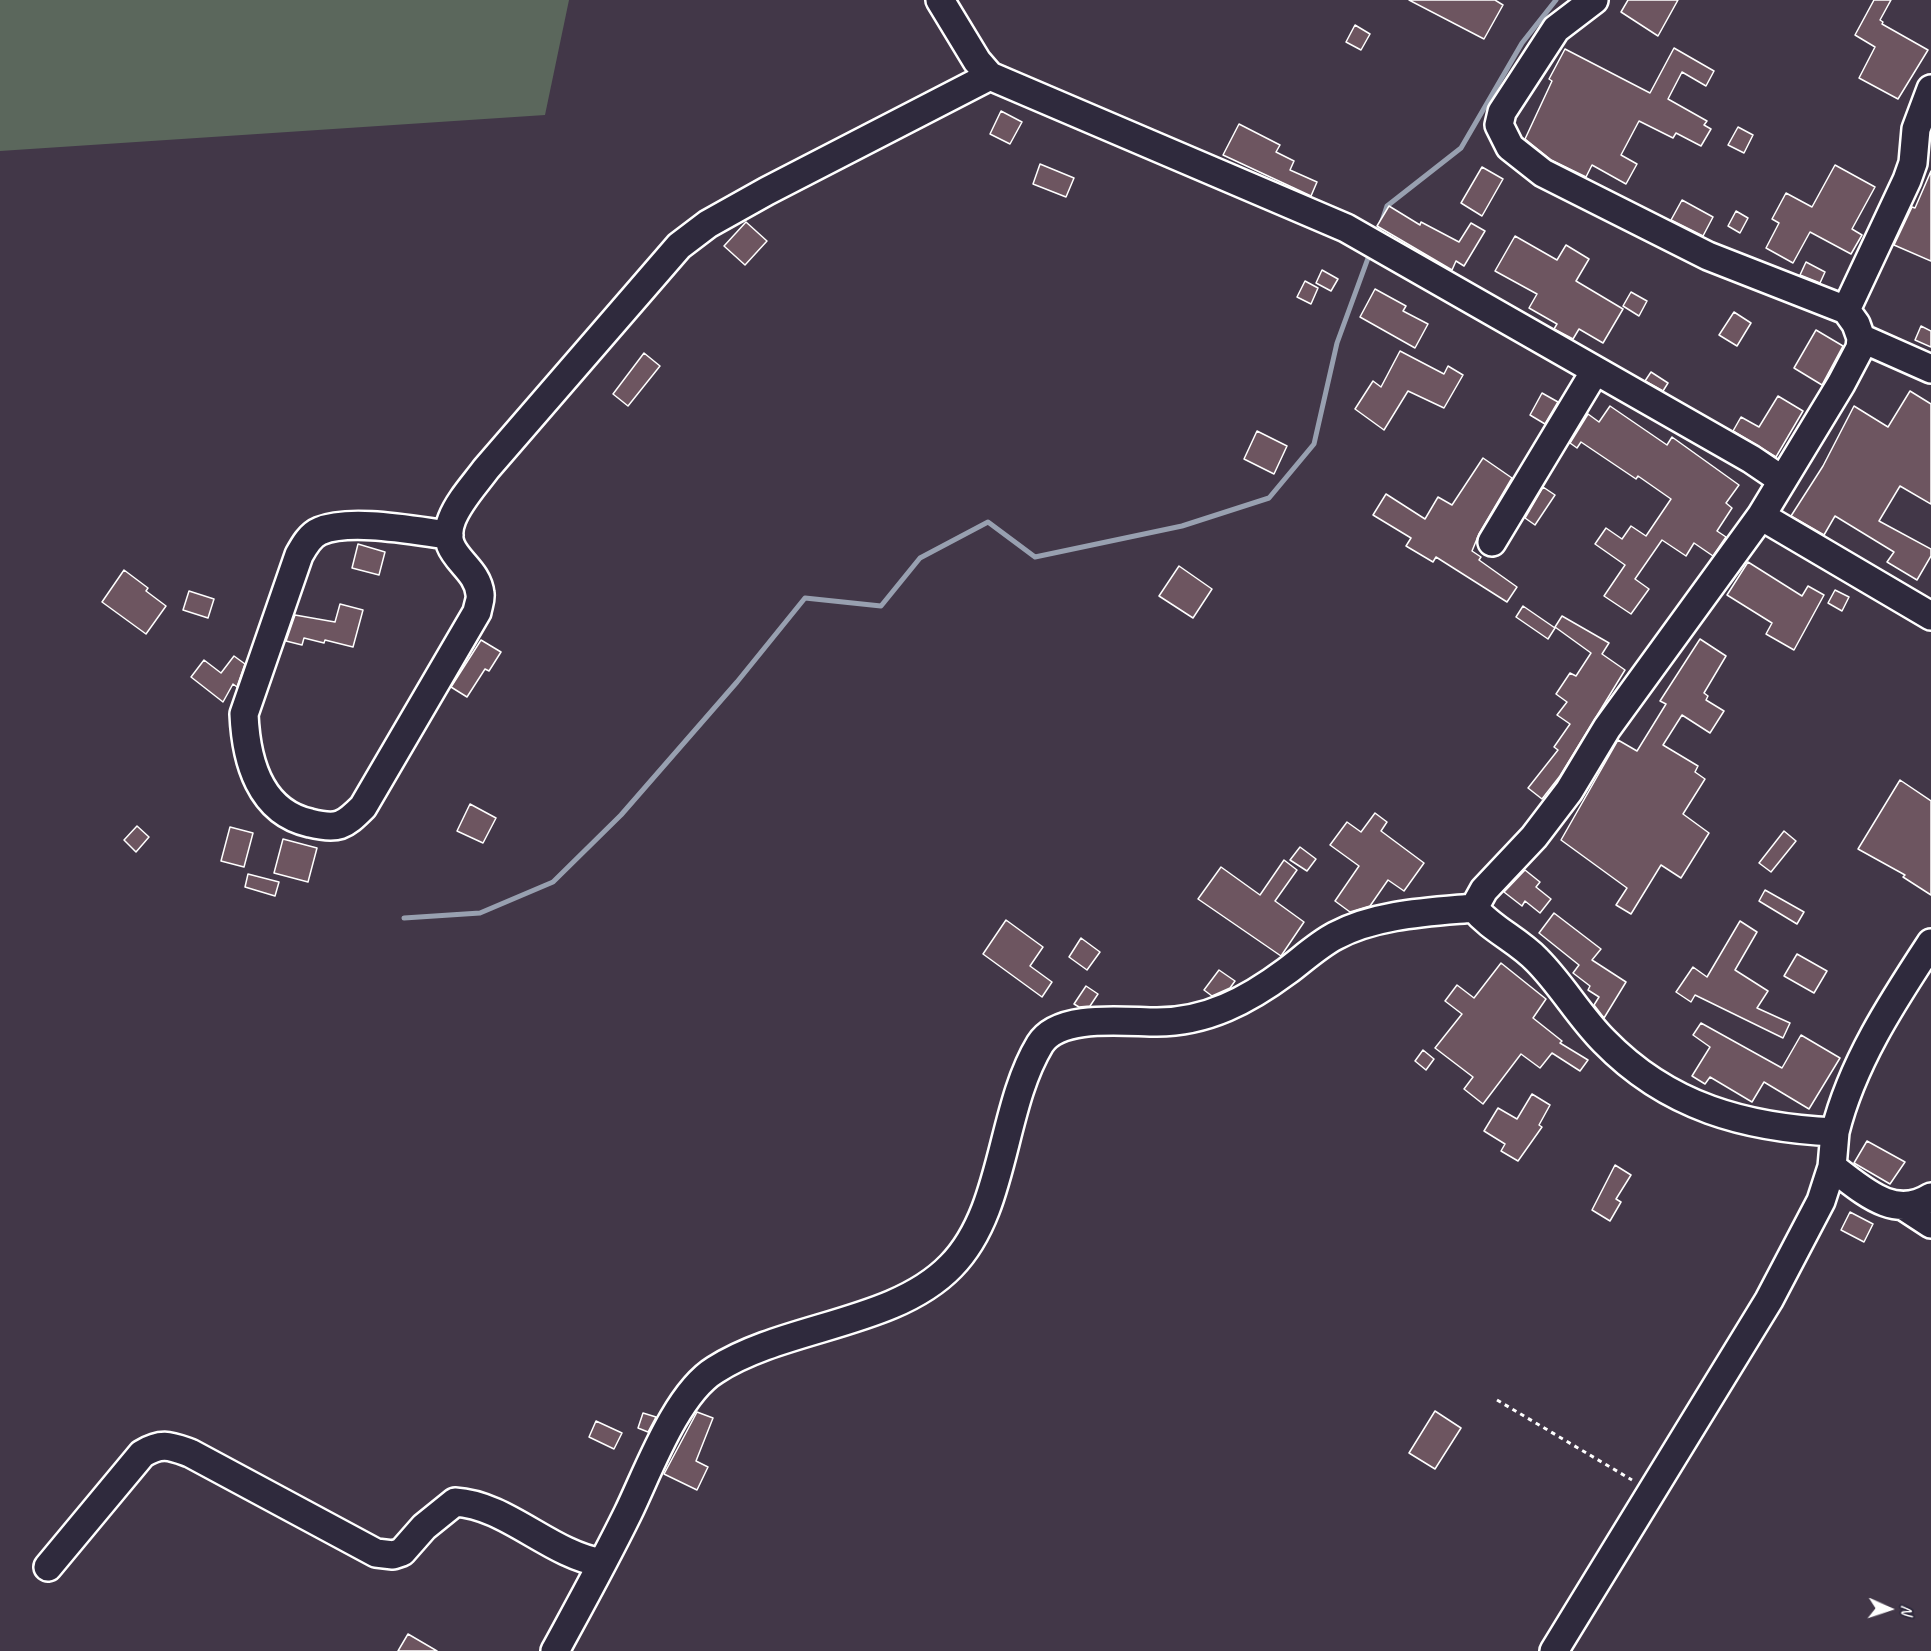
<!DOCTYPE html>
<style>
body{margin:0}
#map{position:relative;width:1931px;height:1651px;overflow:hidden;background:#423748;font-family:Caveat,sans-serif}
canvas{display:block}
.north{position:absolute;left:1859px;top:1579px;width:60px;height:60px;-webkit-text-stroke:4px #2f2a3d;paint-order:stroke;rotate:93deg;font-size:16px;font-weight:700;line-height:24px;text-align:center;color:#fff}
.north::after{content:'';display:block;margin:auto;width:21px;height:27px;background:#fff;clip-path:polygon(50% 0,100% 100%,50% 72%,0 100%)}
</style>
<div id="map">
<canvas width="1931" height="1651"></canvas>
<div class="north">N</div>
</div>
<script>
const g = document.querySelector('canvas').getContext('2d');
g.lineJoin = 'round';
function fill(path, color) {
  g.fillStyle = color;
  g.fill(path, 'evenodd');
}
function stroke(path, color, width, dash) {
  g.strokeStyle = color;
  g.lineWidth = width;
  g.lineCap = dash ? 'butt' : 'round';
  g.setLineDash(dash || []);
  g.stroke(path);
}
fill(new Path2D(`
 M0 0H569L545 115 0 151Z`), '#5b675c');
stroke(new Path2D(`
 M1377 236 1387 206 1461 148 1522 43 1556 0
 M404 918 480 913 553 882 621 815 737 682 805 598 881 606 920 558 988 522 1035 557 1182 526 1269 498 1314 444 1337 343 1371 250`), '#98a0b0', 5);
const building = new Path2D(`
 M1409 0H1495L1503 5 1484 39Z
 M1628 0H1678L1658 36 1621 12Z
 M1874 0H1891L1880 20 1883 22 1882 24 1928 50 1898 99 1859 78 1875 47 1855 35Z
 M1355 25 1370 34 1361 50 1346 42Z
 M1674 48 1714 71 1706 86 1682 72 1668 99 1707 121 1704 125 1711 129 1701 146 1676 133 1673 138 1639 121 1621 155 1637 164 1626 184 1592 165 1586 177 1551 160 1525 139 1552 81 1549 79 1565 49 1650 93Z
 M1001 111 1022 122 1010 144 990 134Z
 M1239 124 1280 145 1276 152 1294 161 1290 170 1317 182 1311 196 1223 155Z
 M1738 127 1753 135 1744 153 1728 145Z
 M1040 164 1074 178 1066 197 1033 184Z
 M1835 165 1875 187 1852 229 1862 235 1851 254 1810 232 1793 263 1766 248 1779 223 1772 219 1786 193 1812 207Z
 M1482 167 1503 179 1482 216 1461 203Z
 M1931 171V261L1894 245 1912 207 1915 208Z
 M1682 200 1713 217 1703 236 1671 220Z
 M1389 206 1420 225 1421 222 1459 242 1471 223 1485 231 1464 266 1456 261 1452 270 1377 226Z
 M1736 211 1748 218 1740 233 1728 226Z
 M746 222 767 241 745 265 724 246Z
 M1515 236 1557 260 1566 245 1589 259 1576 281 1623 309 1603 343 1579 329 1573 339 1554 329 1557 324 1529 308 1537 294 1495 271Z
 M1806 262 1825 272 1820 283 1800 275Z
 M1322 270 1338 279 1331 291 1316 283Z
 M1305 281 1318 288 1311 304 1297 297Z
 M1375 289 1406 306 1403 311 1428 324 1415 348 1360 317Z
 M1631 292 1647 301 1639 316 1623 306Z
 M1734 312 1751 323 1737 346 1719 335Z
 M1921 326 1931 331V347L1915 340Z
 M1816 330 1843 346 1822 385 1794 368Z
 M1400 351 1444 374 1448 366 1463 375 1444 408 1408 391 1384 430 1355 409 1373 381 1381 387Z
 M644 353 660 366 628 406 613 394Z
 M1651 372 1668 383 1663 391 1645 381Z
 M1910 391 1931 404V504L1900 486 1879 521 1931 549V556L1917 580 1887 562 1894 552 1835 516 1824 535 1791 516 1823 466 1854 406 1888 427Z
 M1542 393 1558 402 1545 424 1530 415Z
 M1778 396 1803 411 1776 457 1733 431 1741 417 1759 427Z
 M1610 406 1667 445 1672 437 1739 485 1726 503 1732 508 1717 531 1726 537 1713 556 1694 543 1686 556 1662 540 1635 579 1649 589 1631 614 1604 596 1625 565 1595 544 1606 528 1622 539 1631 526 1646 536 1671 499 1638 476 1636 479 1581 442 1577 448 1570 443 1588 414 1599 422Z
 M1257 431 1287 446 1274 474 1244 459Z
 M1483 458 1512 478 1479 534 1472 551 1481 557 1479 560 1517 587 1507 602 1436 557 1433 562 1406 546 1411 538 1373 515 1386 494 1425 519 1438 497 1452 505Z
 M1543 487 1555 495 1535 525 1525 518Z
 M358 544 385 552 379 575 352 568Z
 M1748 562 1802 596 1808 586 1824 595 1794 650 1766 634 1772 623 1727 595Z
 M1179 566 1212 589 1193 618 1159 596Z
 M124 570 148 588 146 591 166 606 146 634 102 602Z
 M1835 590 1849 597 1842 611 1828 603Z
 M189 591 214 599 208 618 183 610Z
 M340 604 363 610 353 647 325 640 324 643 304 638 302 645 286 641 295 615 335 622Z
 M1523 606 1555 628 1548 639 1516 617Z
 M1562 616 1609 643 1602 654 1625 670 1560 776 1542 799 1528 788 1558 750 1554 747 1570 724 1557 715 1567 702 1556 694 1570 673 1576 676 1591 653 1555 627Z
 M1700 639 1726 656 1704 693 1708 696 1706 700 1724 711 1710 733 1682 715 1663 745 1698 766 1695 772 1705 779 1683 814 1709 833 1681 878 1661 865 1631 914 1616 905 1627 888 1561 840 1618 740 1637 751 1666 704 1660 701Z
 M481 640 501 652 489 671 485 669 467 697 451 687Z
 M234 656 245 664 237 687 233 684 223 702 191 677 204 660 221 673Z
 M1900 780 1931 801V895L1903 877 1905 875 1858 849Z
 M470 804 496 818 483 843 457 831Z
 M1375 813 1387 822 1381 831 1424 863 1404 891 1388 880 1370 906 1350 912 1335 901 1359 866 1330 845 1347 822 1361 832Z
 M137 826 149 837 136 852 124 840Z
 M230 827 253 833 244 867 221 861Z
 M1784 831 1796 841 1771 872 1759 863Z
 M283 839 317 848 308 882 274 873Z
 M1300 847 1316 859 1307 871 1290 860Z
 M1284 860 1297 870 1275 901 1304 922 1281 956 1198 899 1221 867 1260 895Z
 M1525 870 1540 882 1536 887 1551 899 1540 913 1525 901 1522 906 1504 892Z
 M248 874 279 882 275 896 245 887Z
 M1765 890 1804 912 1797 924 1759 901Z
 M1554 913 1601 949 1592 960 1626 982 1604 1018 1594 1005 1599 997 1588 990 1590 986 1573 973 1579 965 1539 933Z
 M1006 920 1043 947 1030 966 1052 982 1042 997 983 954Z
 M1740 921 1757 932 1735 970 1768 991 1757 1008 1790 1023 1783 1038 1695 995 1691 1002 1676 992 1693 967 1707 977Z
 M1081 938 1100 952 1087 970 1069 957Z
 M1797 954 1827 971 1814 993 1784 976Z
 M1501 963 1546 999 1533 1018 1562 1041 1560 1043 1588 1060 1580 1071 1552 1053 1540 1068 1521 1054 1483 1104 1464 1089 1473 1077 1435 1048 1462 1014 1445 1001 1457 985 1474 998Z
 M1219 970 1235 981 1230 988 1212 996 1204 990Z
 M1086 986 1098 994 1090 1006 1079 1007 1074 1004Z
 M1701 1023 1782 1068 1801 1035 1840 1058 1809 1109 1764 1082 1752 1102 1710 1077 1705 1084 1692 1076 1710 1047 1693 1035Z
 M1423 1050 1434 1059 1426 1070 1415 1061Z
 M1532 1094 1550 1105 1539 1125 1542 1127 1518 1161 1501 1151 1505 1144 1484 1131 1498 1108 1517 1119Z
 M1867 1141 1905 1162 1890 1184 1854 1163Z
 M1615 1165 1631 1175 1616 1199 1621 1202 1610 1221 1592 1210Z
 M1850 1212 1873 1224 1864 1242 1841 1230Z
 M1435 1411 1461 1428 1435 1469 1409 1453Z
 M697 1412 713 1418 696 1461 708 1467 697 1490 664 1474Z
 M643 1413 656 1417 648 1432 638 1428Z
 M596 1421 622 1433 614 1449 589 1437Z
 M408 1634 437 1651H398Z`);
fill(building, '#6d5560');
stroke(building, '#fff', 1.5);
const minor = new Path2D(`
 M940 0 977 61 990 76
 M1594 0 1556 29 1502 112 1499 125 1510 147 1543 173 1708 256 1846 310 1856 324 1861 338 1860 348 1841 384 1761 516 1607 728 1569 791 1534 837 1484 890 1474 908C1491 929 1518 940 1537 960 1562 985 1579 1016 1604 1041 1668 1107 1746 1128 1835 1132 1852 1063 1893 1001 1931 943
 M1846 310 1907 180 1913 163 1916 129 1931 89
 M1861 338 1931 369
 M1761 516 1931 616
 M449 535C416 531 351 518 320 531 310 535 304 546 299 555L244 714C246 761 260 812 310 823 338 830 344 826 363 807L477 612C478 606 481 599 480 594 477 563 437 556 452 519 459 501 475 484 486 469L679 246 708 224 767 191 990 76 1346 228 1751 459 1782 480
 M1492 542 1595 371
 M1832 1167C1862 1189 1893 1221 1931 1197
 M1905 1207 1931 1224
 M48 1567 142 1454C162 1442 170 1446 190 1453L376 1553 393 1555 402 1552 424 1527 455 1502C507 1505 549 1554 602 1563
 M555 1651C580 1605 605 1560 628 1513 648 1472 676 1394 715 1370 785 1325 894 1325 951 1266 1006 1210 1000 1110 1040 1044 1059 1013 1126 1022 1157 1022 1207 1022 1248 1000 1287 971 1303 959 1318 945 1335 936 1376 914 1429 912 1474 908
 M1554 1651 1769 1300 1821 1201 1832 1167 1835 1132`);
stroke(minor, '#fff', 32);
stroke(new Path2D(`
 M1497 1400 1632 1480`), '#fff', 3, [4.5, 4.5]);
stroke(minor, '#2f2a3d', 27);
</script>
